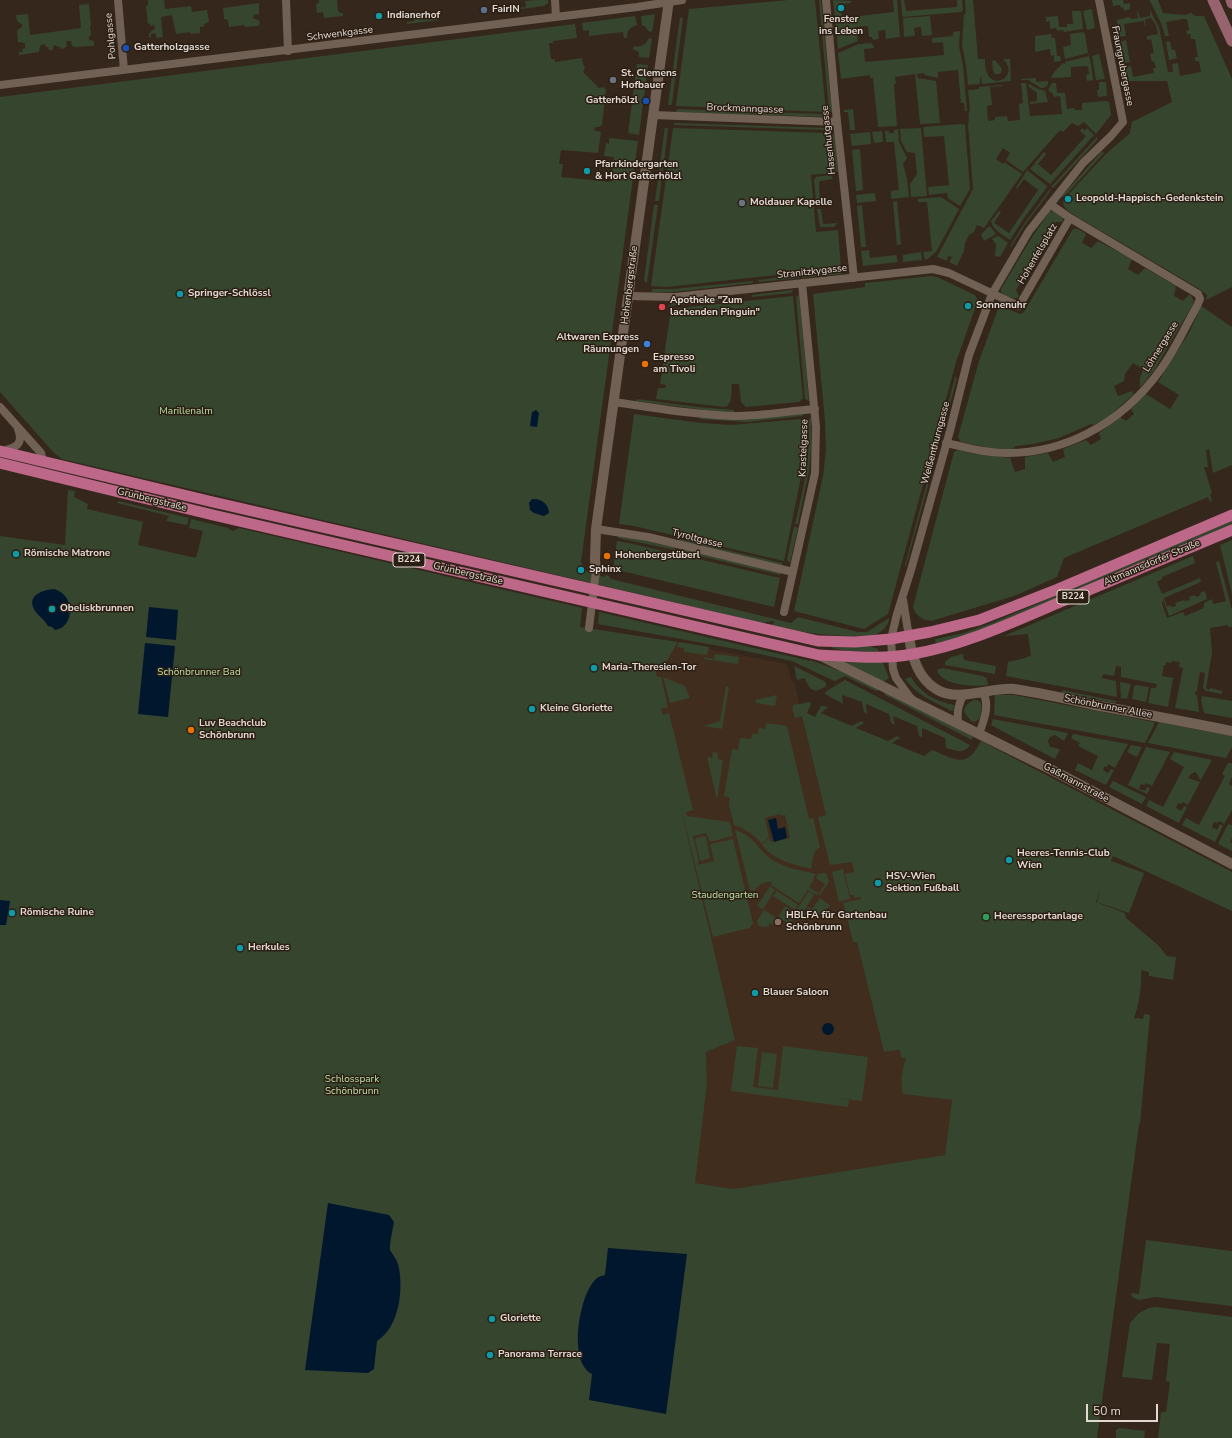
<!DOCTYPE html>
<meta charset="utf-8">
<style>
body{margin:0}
#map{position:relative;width:1232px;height:1438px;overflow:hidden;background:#36271d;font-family:"Nunito Sans",sans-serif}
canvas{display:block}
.scale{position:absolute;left:1086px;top:1404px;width:72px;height:18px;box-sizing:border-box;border:2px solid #e3d9d2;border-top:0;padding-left:5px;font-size:12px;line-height:14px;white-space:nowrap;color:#e3d9d2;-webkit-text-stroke:3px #2b1e13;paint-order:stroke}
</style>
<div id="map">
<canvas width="1232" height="1438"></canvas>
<div class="scale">50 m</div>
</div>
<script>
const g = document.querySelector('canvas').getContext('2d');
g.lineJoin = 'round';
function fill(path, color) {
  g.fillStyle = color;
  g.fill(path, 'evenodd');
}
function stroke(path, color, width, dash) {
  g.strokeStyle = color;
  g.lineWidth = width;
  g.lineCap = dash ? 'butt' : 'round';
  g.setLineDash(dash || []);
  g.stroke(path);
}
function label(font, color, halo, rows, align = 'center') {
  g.font = font + ' "Nunito Sans",sans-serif';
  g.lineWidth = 3;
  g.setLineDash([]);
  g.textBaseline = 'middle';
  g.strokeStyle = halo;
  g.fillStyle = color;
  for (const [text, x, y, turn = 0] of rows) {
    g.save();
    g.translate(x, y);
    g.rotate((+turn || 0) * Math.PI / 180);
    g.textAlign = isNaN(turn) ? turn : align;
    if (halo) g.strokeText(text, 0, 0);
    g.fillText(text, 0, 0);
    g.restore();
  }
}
fill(new Path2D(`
 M661 640 787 664 791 680 794 682 826 815 852 825 861 899 843 904 853 942 857 941 884 1052 900 1050 906 1058 903 1068V1094L952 1100 945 1155 733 1189 694 1183 707 1084 706 1052 735 1039 653 691Z`), '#412d1e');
fill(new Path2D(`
 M148 0H164L165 9 191 6 192 12 207 10 209 21 207 23 204 24 205 26 200 27V33L191 34 190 32 176 34 172 15 161 17 163 37 157 38 155 33 151 34V38L149 37V33H151V31L155 29 154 25 150 26V23L148 24 146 6 148 5Z
 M319 0H337L338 11 340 13H343V16L324 18 323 12 317 13 316 4 319 3Z
 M537 0H548V3L544 6 514 10V8L526 7 525 1Z
 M788 0H815L826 112 676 106 689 9Z
 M819 0H821L832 112 829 111Z
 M833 0 851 1V3L841 4 842 18 894 12 893 0H897L900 37 886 39 885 30 878 31 879 39 873 40 872 37H869L868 26 856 27 858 41 838 49Z
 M901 0H904L906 11 957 7V0H962L963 10 961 12 903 17 902 15Z
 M965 0H973L978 59H985C985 64 985 70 988 75 996 89 1019 75 1003 59H1010L1011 81 982 84 981 77 983 76 980 77V84L968 85 966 65 962 45 964 14H966Z
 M1112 0H1123L1124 4 1130 3V9L1124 11 1123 7 1121 8 1120 5 1113 6Z
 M1148 0H1158L1163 13 1185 15 1187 14H1189L1190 12 1195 16H1204L1232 79V287L1206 300 1207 295 1198 288 1079 218C1072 213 1060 208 1064 199L1106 154 1130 133 1132 122 1172 102 1167 81H1127L1125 67 1131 66 1133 77 1154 73 1153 68H1156L1154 61 1152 62 1150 54 1154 53 1151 39 1147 40V36L1158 34 1156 25 1151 18 1145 19 1146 25 1145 26 1144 21 1124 24 1126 36 1119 37 1117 20 1129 17 1132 19 1138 18 1137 12 1138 11 1140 18 1150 16V10L1159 27 1168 72H1173L1172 64 1178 63 1180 76 1201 72 1199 61H1195V57H1198L1195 39H1191L1190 34H1187L1186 31 1189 30 1187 19H1183L1166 22 1169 36H1165L1162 25 1150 1Z
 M259 3V14L254 15 253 18 257 20H259L260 24 258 26 245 27 244 25 229 27 228 20 224 19 223 8Z
 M89 4 91 26 90 27 91 35 89 37V40L94 41V45L93 46 74 47V46H72L71 41H66L67 46 65 47V48L61 49 60 47H57L56 45 53 46V50H49L48 47H46L44 44 40 46 39 52 19 55V52H23L22 49 25 48V43L18 42 17 30 22 27V24L19 23 18 21H17L16 15 28 14 30 35 81 28 79 5Z
 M1091 9 1092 10 1095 28 1087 30 1083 11Z
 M1072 11H1081L1083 29 1064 32 1063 30 1057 31 1056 28 1050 29V21L1046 22V17L1058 16 1059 27H1067V24H1073Z
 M430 14 431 19 439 17V20L407 24V22L414 21V16Z
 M655 14 652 32 648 31 646 27 642 25 641 16Z
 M635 16 637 25C629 27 627 31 627 38H624L623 32 589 36V30L583 31 582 23Z
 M930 16 932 35 922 36 921 27 914 28 915 36 904 37 903 18Z
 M680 17 683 18 672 103 671 105H668Z
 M575 24 577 38 553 41V43H549L551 59H555V62L582 58 583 64 585 67 583 72 599 88 604 87 605 89H606L602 125 599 127H595L594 130 601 132 598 153 561 150 559 164H563L561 177 611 182 614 157 604 156 606 143 609 144V138L638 141 581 562 587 572 604 577 606 575 609 576 611 579 791 623 798 617 858 632H867L889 618C889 626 881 633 874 635 867 637 859 636 852 636 825 636 798 632 771 625L774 623 773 621 762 623 62 459 54 453 0 392V97Z
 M960 31 959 46 963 66 967 111H965L964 103H961L958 70 938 72V78L925 75 924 73 917 74 918 78 936 81 940 123 920 124 915 74 895 77 896 84H894L897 126 878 127 873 78H870V75L841 79 838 53 859 44 871 43 873 45 874 48 864 49 865 62 944 55 943 42 932 43V38L953 36V32Z
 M1083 32 1085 34 1088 53 1065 59 1063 47 1071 45 1070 34Z
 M1051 34 1052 38H1055L1057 56H1060L1061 61 1054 62V55L1051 56 1050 49 1035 52V36Z
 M649 38 652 39 649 58 639 57V52L633 49 634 46C642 47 646 45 649 38Z
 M1126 40 1130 62 1124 63 1120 42Z
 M1170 41 1172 50H1175L1177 58 1169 60 1166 42Z
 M1099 54 1105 79 1096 80 1092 56Z
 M1089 56 1091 63 1090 64H1091L1093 80 1087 81 1086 75 1089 74 1088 67 1086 66 1071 67V77L1051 78 1054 72 1063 63 1065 64V62Z
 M995 60 1002 69 1001 73 999 74H995L993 71 992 61Z
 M637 64 648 65 639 135 628 133Z
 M1036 78V82L1048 81C1049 86 1045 88 1041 88L1028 80H1021V79Z
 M1099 82H1106L1107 96 1098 97 1097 90H1099Z
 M1021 83H1026L1030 116 1062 114 1060 96 1054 97 1053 94 1048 90 1052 83H1056L1057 93H1065L1067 109 1074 108 1075 110H1082V103L1106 101 1109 102 1111 115 1096 134 1084 122 1078 126 1072 123 1063 132 1060 130 1023 172 1006 160 1010 153 1003 148 996 159 1003 164 1004 162 1022 174 984 228 977 225 974 232 969 235 965 243 964 251 957 266 949 262 952 257 948 256 947 261 937 257 973 189 968 124C970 120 967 115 970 110L968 90 979 89V87L1002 85V86L990 87 992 105 987 106 988 121 995 120V117L1007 116 1008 121 1020 120 1019 104 1023 103Z
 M1029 84 1038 89 1045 91 1048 102 1030 104V102L1037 101V93L1028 86Z
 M677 109 824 114 826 117 676 112Z
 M853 109 855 130H850L848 112H844V110Z
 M674 123 829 128 827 130 674 125Z
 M961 124 965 125 970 189 960 206 948 198 947 193 929 195 928 187 949 185 944 136 924 137 923 127Z
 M665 127 668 129 659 201H655Z
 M673 128 828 133 832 173 811 175 816 232 838 230 841 268 666 287 651 286Z
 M921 128 927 196 911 197 910 184 917 174 915 153 907 152 901 141 900 129Z
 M1082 128 1085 131 1087 128 1094 135 1050 184 1030 169 1044 152 1046 154 1038 164 1051 175 1086 136 1080 131Z
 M898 129 899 142 907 158 903 164 907 179 909 197 891 199V191L899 190 894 142H886L885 131H889V133H894V130Z
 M882 131 883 142 874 143 872 132Z
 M870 132 871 144 852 146 850 134Z
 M834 134 838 172 835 171 831 135Z
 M1097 137 1098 139 1053 188 1051 187Z
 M860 149 863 190 856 191 852 150Z
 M1102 151 1104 153 1064 197H1061Z
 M1027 170 1047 186V187L1024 218 1010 240C1003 235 993 230 991 221L999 211 1001 212 994 223 1009 233 1038 190 1024 179 1017 189 1016 188Z
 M829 175 832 177 833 179 820 181 819 183 820 200 816 201 814 180 816 177Z
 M1050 189 1051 190 1025 225 1011 247 1010 246 1024 224Z
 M875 193 876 201 857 203 856 195Z
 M941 197 959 209 936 252 929 258 925 260 923 252 932 251 927 202H918V199Z
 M897 201 901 244 897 245 893 202Z
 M654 205H658L647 283 644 280Z
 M862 205 866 247H861L857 206Z
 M817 209H821L823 223 824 224 837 223 834 227H820Z
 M1053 210 1063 216V219L1062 222H1056L1016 290 1019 296 1017 298C1012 299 1005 296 1001 292V289L1032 237 1050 211Z
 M990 226 996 234 984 241 981 235 987 228Z
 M1073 229H1078L1086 234 1082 243 1091 248 1098 241 1132 259 1128 269 1138 275 1145 268 1176 286 1174 296 1183 301 1190 294 1194 301 1192 306 1155 369 1140 388V378L1143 369 1133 363 1125 374 1124 381 1114 386 1118 396 1132 391 1134 394 1108 417 1094 425 1091 424 1059 438 1033 444 1016 446 1012 449 990 448 961 442 958 437 979 361 998 309 1003 307 1020 314 1024 312Z
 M997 236 1000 237 1008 243 1000 257 995 256 996 244 992 239Z
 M869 250 870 258 896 255 898 262 863 266 861 251Z
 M921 252 922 260 903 262V255Z
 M839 271 842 274 802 278V275Z
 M800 275V278L759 282 758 280Z
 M931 276 937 277 975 295 978 300 956 362 888 614 864 629 794 611 823 476 826 450 825 421 813 294 865 287V283Z
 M753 281V283L673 292H651L653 289H673Z
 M793 290 791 293 752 297V295Z
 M799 295 809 401 805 399 796 297Z
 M793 296 803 398 799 402 746 407 741 402 739 384H732C731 392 733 404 725 407L656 399 658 388H665L666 385 660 384 671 309Z
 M728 297V300L669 306V303Z
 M1201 306 1232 327V465L1213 473 1209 449 1206 450 1208 467H1204L1212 493 1210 494 1212 501 1210 502 1208 497 1064 558 1057 577 1014 596 931 621C921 619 917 617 913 607L954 452 958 450 975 454 1010 458 1015 472 1025 469V457L1048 453 1053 462 1065 457 1063 449 1086 440 1091 445 1101 439 1099 433 1120 417 1126 421 1134 414 1131 409 1146 394 1170 409 1179 395 1158 382 1190 331Z
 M955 377 957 378 944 427H942Z
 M637 399 698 407 734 410V412L713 411 636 401Z
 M634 414 701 423 731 425 801 419 805 423 803 467 784 561 634 526 619 524Z
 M804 414 802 416 747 422 700 419 701 417Z
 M811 418V449L809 471 798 524H795C803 490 812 454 808 420Z
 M941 430 943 431 906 566 905 565Z
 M68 490 75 491 74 497 88 504 87 509 143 522 138 545 196 558 203 531 189 528 191 519 228 528 233 531 239 528 582 608 580 627 678 642 663 667 662 668 657 667 656 676 661 677 668 707 661 709 663 715 669 713 693 810 686 812 687 816 730 822 733 836 710 842 706 833 693 836 699 862 697 865 714 861 710 844 733 839 753 923 750 928 713 937 678 796 735 1040 706 1052 707 1084 695 1183 733 1189 945 1155 952 1100 903 1094C900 1081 902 1070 906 1058H901L900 1050 884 1052 857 942H853L843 903 861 899 860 897 854 898V895H850L845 874 854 872 852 862 830 865 818 817 826 815 802 716 795 718 792 708 793 705 810 702 811 704 807 713 815 717 821 706H824L828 707 821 713 852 726 861 721 864 723 856 728 888 741 897 736 900 738 892 743 924 756 932 750C956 760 967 769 981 741L1232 872V911L1113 856 1111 861 1144 873 1129 913 1097 902 1101 888 1096 902 1125 913 1126 918 1158 945 1167 956 1176 957 1173 980 1149 976V972L1141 970C1142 987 1139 1003 1134 1019L1137 1018 1143 1019 1144 1014 1150 1015 1140 1124H1139L1097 1438H0V536L65 545Z
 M118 501 189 518 187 525 166 521 169 516 117 503Z
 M1232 521V525L996 624 965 636 936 644 935 639 964 633 994 622Z
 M794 526 798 528 790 563 787 560Z
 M618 536 639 539 675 548V550L618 538Z
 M680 539 782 563 783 567 679 542Z
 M1232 540V594L1220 545Z
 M617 541 633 544 780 578 774 607 613 569Z
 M680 549 782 572 780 575 679 551Z
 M1193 556 1195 563 1162 577V579L1157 582 1162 594 1200 578 1201 582 1164 598 1167 607 1170 605 1171 607 1176 606 1175 603 1184 600 1185 601 1190 600 1189 597 1195 595 1196 597 1201 595 1200 593 1205 591 1207 599 1169 616 1163 599 1162 604 1167 618 1183 612 1185 616 1204 608V603L1212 599 1213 604 1226 601 1216 562 1219 561 1232 610V627H1228V625L1210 628 1212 653 1206 688 1209 690 1210 688 1222 691V694L1206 691 1203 688 1205 673 1200 672 1197 691 1195 692V694L1197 695 1199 712 1175 708 1183 668 1179 667 1180 662 1172 661 1171 663 1166 662V665H1164L1162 676 1173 678 1168 707 1148 703 1151 688H1156L1157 684 1121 677V667L1116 666 1114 676 1103 674 1102 678 1116 681 1117 697 1006 676 1008 662 1026 658V657L1031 656 1028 634 1004 636Z
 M599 612 810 661V660L854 676 880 689 877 691H876L845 676 835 681 832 680 792 661 736 649 598 624Z
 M679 642 709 647 707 655 684 652V648L677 647Z
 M833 646H869L878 649V652L848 651 832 648Z
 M715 654 739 657 738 664 704 659V657L714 659Z
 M963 654 964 660 996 666 995 674 945 665V662L951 657Z
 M839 661 881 662 883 663 889 678 883 682Z
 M794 666 824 681 826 683V686C815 694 809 691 805 678L797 680Z
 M942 668 983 676 987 679 988 685C974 687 942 686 937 670Z
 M663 677 685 686 690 698 670 703Z
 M911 677C920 693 936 702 954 705L953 711H952C935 702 916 695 905 679Z
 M845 680 970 745C964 754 956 751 946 748L945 738 922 728V737L919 736 917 726 893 716 895 725 891 723 889 714 866 704 867 714 864 712 862 702 842 695 843 704 825 694V692Z
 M1120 682 1131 684 1127 699 1121 698Z
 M1136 685 1149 687 1146 702 1132 699 1134 686Z
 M726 686 729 687 722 729 703 726 720 721Z
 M1062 690 1116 701V703L1061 693Z
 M884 691 973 737 972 740 885 695Z
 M777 695 775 706 756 703 755 700Z
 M995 695H1014L1154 722V725L1145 743 994 715Z
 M1202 696 1232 701V718L1204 713 1201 701Z
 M974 700C985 700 981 711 980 718L975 722 971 721 964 712C965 705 968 703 974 700Z
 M993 719 1068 733 1064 741 1055 735 1050 737 1048 741 1050 747 1060 749 1055 759 991 725Z
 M1159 722 1232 736V747L1226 758 1148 743Z
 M766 723 787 726 809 819 813 818 820 847C812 852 813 860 811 869 793 864 775 861 762 845L769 838 771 842 790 838 785 815 781 816 780 814 765 818 769 837 762 844C753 834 746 829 734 825L729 805 730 798 724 796 732 749 738 750 740 738 751 739 752 734H758L759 728 765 729Z
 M1073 734 1128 744 1115 768 1108 764 1107 767 1105 766 1103 770 1108 773 1111 769 1114 770 1106 785 1075 770 1078 763 1092 770 1098 756 1078 746 1080 743 1071 738Z
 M1131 745 1142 747 1137 757 1127 752Z
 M1146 747 1170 752 1152 786 1146 783 1145 785 1141 784 1139 789 1145 791 1147 787 1150 788 1147 794 1128 785Z
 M713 752 718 753V759L723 760 717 800 707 757 712 758Z
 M1174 752 1212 760 1201 780 1199 778 1196 772 1191 774 1188 778 1200 782 1188 805 1183 802 1181 804 1178 803 1176 808 1181 811 1184 806 1187 807 1179 823 1146 806 1149 800 1163 807 1184 767 1170 759Z
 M1228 763H1232V777L1229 784 1232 786V810L1224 824 1219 821 1217 823 1214 822 1212 827 1217 830 1220 824 1223 826 1215 842 1182 825 1186 818 1199 825 1225 776 1222 774Z
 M1113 781 1146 797 1142 804 1109 787Z
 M1228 824 1232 825V838L1230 842 1232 843V851L1218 844Z
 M735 830C752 834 758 849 771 859 783 868 801 870 816 874L813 878 814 879 809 887 818 893 817 895 808 890 799 903 771 885 772 882C764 881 759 885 754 891L750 890Z
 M704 836 706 837 710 858 701 861 700 860 695 840 696 838Z
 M843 869 850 899 839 902 832 872Z
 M826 873 829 882 819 896 818 895 825 884 816 878 818 874Z
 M770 886 775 890 763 909 757 906Z
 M777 891 798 905 795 910 773 896Z
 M809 891 814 895 801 915 796 911Z
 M820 898 830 905C825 915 811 916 801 918L808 907 812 909Z
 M785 906 801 916 799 919 786 922 778 917Z
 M764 910 783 922 771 925V923H769V926L763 927 759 926 757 921Z
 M737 1046 758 1048 753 1087 778 1090 783 1046 868 1057 862 1101 837 1098 849 1100 848 1107 731 1091Z
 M762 1052 777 1054 773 1088 758 1086Z
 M1146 1240 1232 1251V1306L1155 1297 1139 1300 1132 1297 1131 1293 1139 1294Z
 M1157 1307 1232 1317V1438H1158L1161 1412H1166L1170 1382 1166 1381 1170 1344 1157 1343 1152 1380 1122 1377 1130 1323 1139 1313 1149 1308Z
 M1120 1428 1145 1431 1144 1438H1116V1430Z`), '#36452e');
fill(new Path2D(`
 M536 410 539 413 537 427 530 426 532 412Z
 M532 499C541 498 549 504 549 513L544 516 534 513 530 510 529 503Z
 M54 589C57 590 60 591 62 593 75 603 72 628 55 630L52 627 48 626C44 619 36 614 34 609 27 595 43 590 54 589Z
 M149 607 178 610 176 640 146 637Z
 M145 643 175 646 168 717 138 714Z
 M776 818 778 829 785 827 787 838 774 842 768 820Z
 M0 900 10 901 6 925H0Z
 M822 1029a6 6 0 1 1 12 0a6 6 0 1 1-12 0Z
 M328 1203 389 1215 394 1222C393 1228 389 1245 390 1250 392 1254 396 1258 398 1264 404 1287 400 1327 377 1341L374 1369 368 1373 305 1370Z
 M608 1248 687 1254 666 1414 589 1400 592 1374C568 1362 579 1298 594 1281 597 1277 601 1276 605 1275Z`), '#00172d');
stroke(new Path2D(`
 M118 0 124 70
 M286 0 288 51
 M555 0 556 17
 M826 0 837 122 854 278
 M0 85 637 7 682 0
 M653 115 837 122
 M629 296 675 297 933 269 949 273 1019 306 1070 218
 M614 402C654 408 695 415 735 416 762 416 788 411 815 409
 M0 407 41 453 43 461
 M946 443C961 446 976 451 991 452 1059 459 1122 424 1161 369 1175 350 1185 327 1197 306L1200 299 1198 294 1070 218 1050 204
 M2 451C16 448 24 444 18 429
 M596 529 648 537 793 572
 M903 600 909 637
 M784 612 815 473 816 427 802 283
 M589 628 596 571
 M913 700 909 696 896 678 893 669 891 639 897 614 911 570 950 431 969 355 992 294 1029 231 1083 163 1111 136 1123 122 1099 0
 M958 723C957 712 958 704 964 694
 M979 734C984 720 990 706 983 692`), '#716054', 8);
stroke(new Path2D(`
 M596 571 595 560 596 529 669 0
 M909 637C912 657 918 678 936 689 957 703 990 687 1014 689 1041 693 1068 699 1094 705 1140 713 1186 722 1232 731
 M819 655 1052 770 1232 864`), '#716054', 10);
stroke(new Path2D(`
 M1213 0 1232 41
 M1231 0 1232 3`), '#97646e', 11);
stroke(new Path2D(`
 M0 451 213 502 818 641 855 642 891 639 930 632 979 620 1058 589 1232 515
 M0 463 213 515 819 655C849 656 882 660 913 654 964 645 1011 623 1058 603 1116 579 1174 554 1232 530`), '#bd6889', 11);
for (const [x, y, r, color] of [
 [841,8,4,"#0f9aa8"],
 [484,10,4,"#5c6f8a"],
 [379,16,4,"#0f9aa8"],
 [126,48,4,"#1a4fb4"],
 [613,80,4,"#6b7280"],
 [646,101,4,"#1a4fb4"],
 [587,171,4,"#0f9aa8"],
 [1068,199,4,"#0f9aa8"],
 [742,203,4,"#6b7280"],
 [180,294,4,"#0f9aa8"],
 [968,306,4,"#0f9aa8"],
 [662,307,4,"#e0444e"],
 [647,344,4,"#3f7fe0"],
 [645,364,4,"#e8710a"],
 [16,554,4,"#0f9aa8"],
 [607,556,4,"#e8710a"],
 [581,570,4,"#0f9aa8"],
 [52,609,4,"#0f9aa8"],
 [594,668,4,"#0f9aa8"],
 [532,709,4,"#0f9aa8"],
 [191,730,4,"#e8710a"],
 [1009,860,4,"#0f9aa8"],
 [878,883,4,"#0f9aa8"],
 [12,913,4,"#0f9aa8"],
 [986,917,4,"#2e9e5b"],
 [778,922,4,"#8d6e63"],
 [240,948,4,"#0f9aa8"],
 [755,993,4,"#0f9aa8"],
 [492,1319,4,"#0f9aa8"],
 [490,1355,4,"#0f9aa8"]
]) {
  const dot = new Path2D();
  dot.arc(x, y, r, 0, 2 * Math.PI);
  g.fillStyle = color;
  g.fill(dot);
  stroke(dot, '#2b1e13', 1.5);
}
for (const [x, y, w] of [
 [409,560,32],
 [1073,597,32]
]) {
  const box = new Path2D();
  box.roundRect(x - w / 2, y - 7, w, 14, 3);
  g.fillStyle = '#2b1e13';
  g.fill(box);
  stroke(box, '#e3d9d2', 1);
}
label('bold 9px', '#e3d9d2', null, [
 ["B224",409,560],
 ["B224",1073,597]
]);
label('bold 10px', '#e3d9d2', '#2b1e13', [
 ["FairIN",492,10],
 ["Indianerhof",387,16],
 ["Fenster",841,20,"center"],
 ["ins Leben",841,32,"center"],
 ["Gatterholzgasse",134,48],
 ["St. Clemens",621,74],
 ["Hofbauer",621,86],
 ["Gatterhölzl",638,101,"right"],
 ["Pfarrkindergarten",595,165],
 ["& Hort Gatterhölzl",595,177],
 ["Leopold-Happisch-Gedenkstein",1076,199],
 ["Moldauer Kapelle",750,203],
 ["Springer-Schlössl",188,294],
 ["Apotheke \"Zum",670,301],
 ["lachenden Pinguin\"",670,313],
 ["Sonnenuhr",976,306],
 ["Altwaren Express",639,338,"right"],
 ["Räumungen",639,350,"right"],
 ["Espresso",653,358],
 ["am Tivoli",653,370],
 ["Römische Matrone",24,554],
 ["Hohenbergstüberl",615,556],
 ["Sphinx",589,570],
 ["Obeliskbrunnen",60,609],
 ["Maria-Theresien-Tor",602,668],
 ["Kleine Gloriette",540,709],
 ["Luv Beachclub",199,724],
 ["Schönbrunn",199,736],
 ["Heeres-Tennis-Club",1017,854],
 ["Wien",1017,866],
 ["HSV-Wien",886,877],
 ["Sektion Fußball",886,889],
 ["Römische Ruine",20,913],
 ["HBLFA für Gartenbau",786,916],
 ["Schönbrunn",786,928],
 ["Heeressportanlage",994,917],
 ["Herkules",248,948],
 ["Blauer Saloon",763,993],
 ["Gloriette",500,1319],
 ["Panorama Terrace",498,1355]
], 'left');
label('10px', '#e3d9d2', '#2b1e13', [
 ["Schwenkgasse",340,34,-7],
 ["Pohlgasse",111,36,-95],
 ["Fraungrubergasse",1122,66,79],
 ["Brockmanngasse",745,109,2],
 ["Hasenhutgasse",829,140,-96],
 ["Hohenfelsplatz",1038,254,-60],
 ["Stranitzkygasse",812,272,-6],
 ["Hohenbergstraße",630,285,-83],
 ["Löhnergasse",1161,347,-58],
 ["Weißenthurngasse",936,443,-75],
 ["Krastelgasse",804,448,-88],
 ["Grünbergstraße",152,500,14],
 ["Tyroltgasse",697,539,14],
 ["Altmannsdorfer Straße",1152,563,-23],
 ["Grünbergstraße",468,574,13],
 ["Schönbrunner Allee",1108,707,11],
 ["Gaßmannstraße",1076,783,28]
]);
label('10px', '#bce0a7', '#2b1e13', [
 ["Marillenalm",186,412],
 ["Schönbrunner Bad",199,673],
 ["Staudengarten",725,896],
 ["Schlosspark",352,1080],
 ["Schönbrunn",352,1092]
]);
</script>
